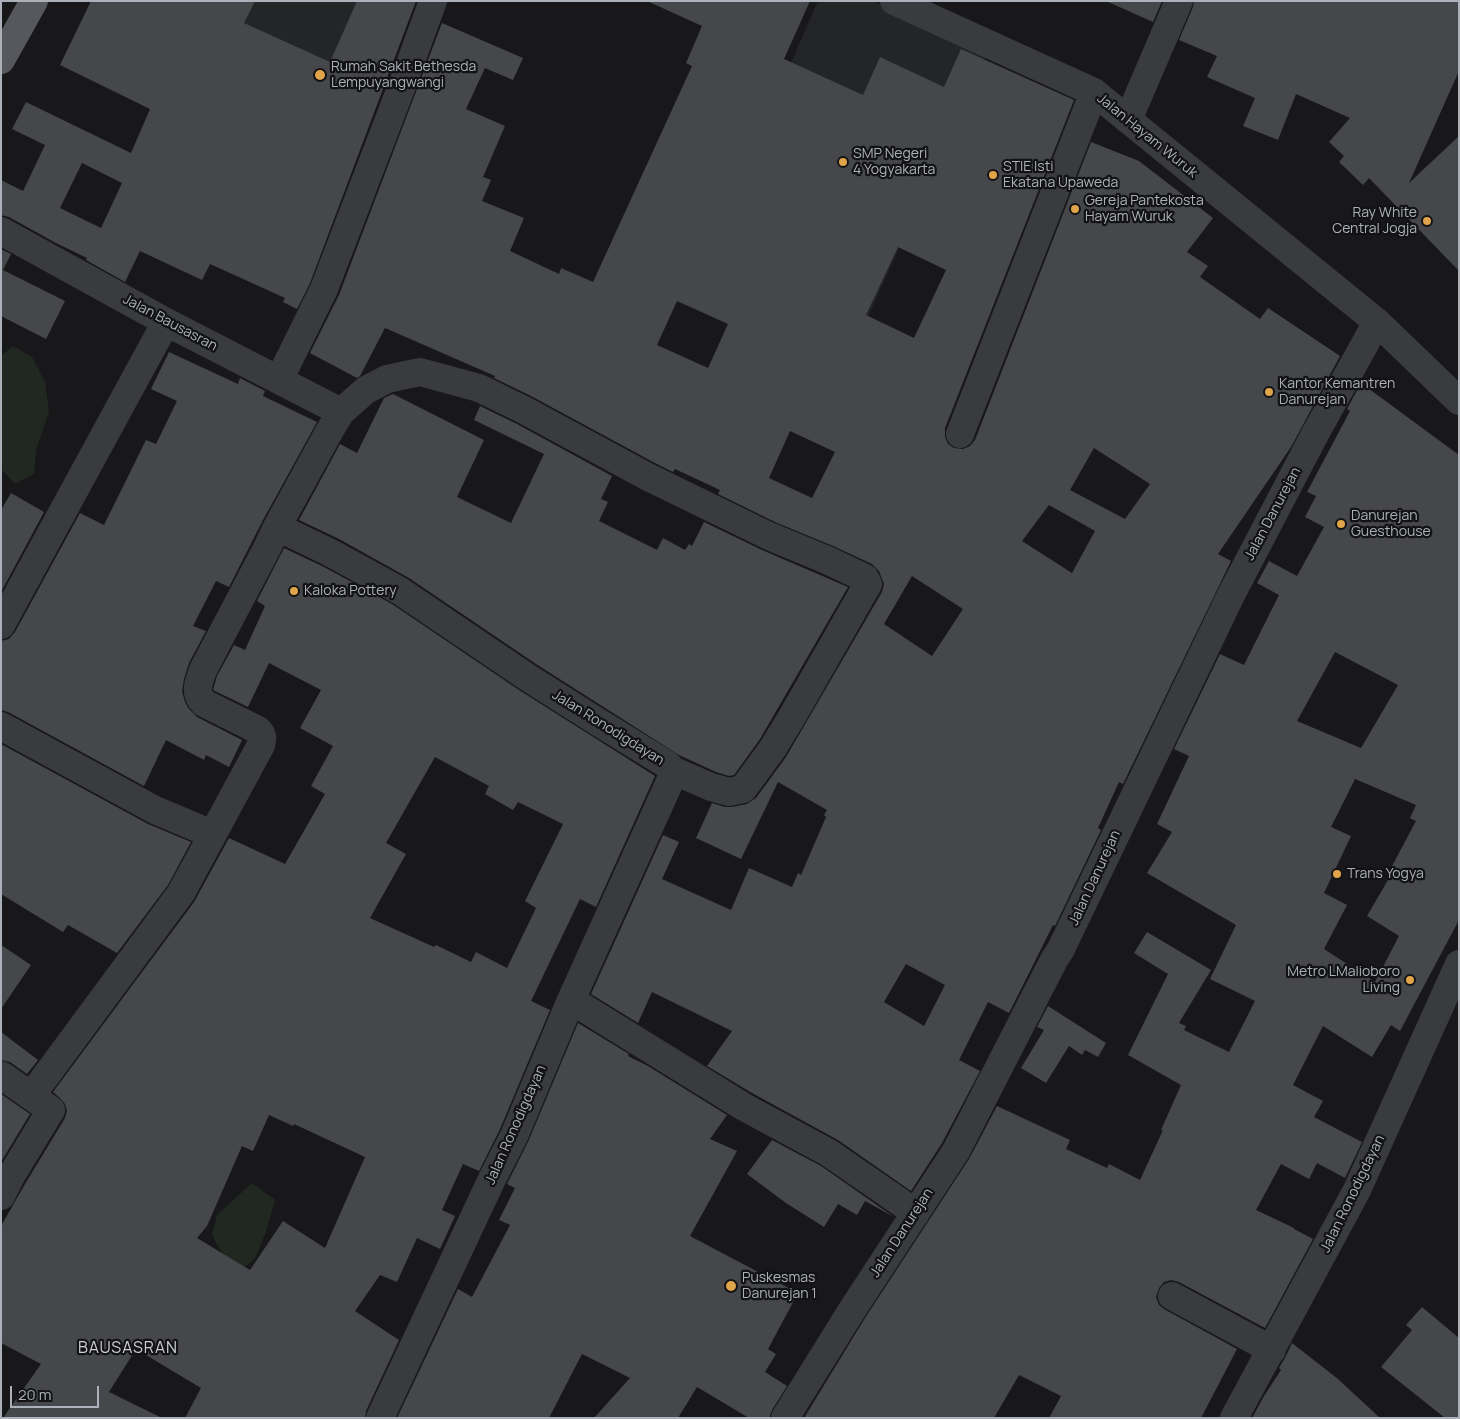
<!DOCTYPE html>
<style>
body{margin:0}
#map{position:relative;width:1460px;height:1419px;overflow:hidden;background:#18181a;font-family:Manrope,sans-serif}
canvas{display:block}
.frame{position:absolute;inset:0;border:2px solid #acb1b9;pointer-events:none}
.scale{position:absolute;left:10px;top:1386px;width:89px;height:22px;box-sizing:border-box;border:2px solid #acb1b9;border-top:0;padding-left:6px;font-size:15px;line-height:18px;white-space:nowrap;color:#acb1b9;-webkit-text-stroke:4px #131315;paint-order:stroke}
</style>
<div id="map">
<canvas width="1460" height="1419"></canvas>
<div class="frame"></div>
<div class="scale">20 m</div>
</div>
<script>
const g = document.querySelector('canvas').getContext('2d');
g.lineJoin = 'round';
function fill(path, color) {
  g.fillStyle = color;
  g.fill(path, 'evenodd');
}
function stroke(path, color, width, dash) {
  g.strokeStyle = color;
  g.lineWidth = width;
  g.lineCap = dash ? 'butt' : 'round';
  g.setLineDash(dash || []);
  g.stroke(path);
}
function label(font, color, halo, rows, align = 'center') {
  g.font = font + ' Manrope,sans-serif';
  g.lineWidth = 4.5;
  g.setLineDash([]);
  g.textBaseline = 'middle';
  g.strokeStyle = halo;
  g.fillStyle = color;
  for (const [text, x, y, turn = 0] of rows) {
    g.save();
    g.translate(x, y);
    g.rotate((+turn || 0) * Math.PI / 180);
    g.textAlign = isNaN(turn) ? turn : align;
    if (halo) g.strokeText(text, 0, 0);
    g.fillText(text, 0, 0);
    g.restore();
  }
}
fill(new Path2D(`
 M200 1H404L354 113Z
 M818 1H873L987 55 859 336 701 268Z`), '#242527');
fill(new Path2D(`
 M13 346 32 357 45 382 49 412 36 450 34 474 15 484 1 469V356Z
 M252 1183 275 1200 266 1232 254 1260 242 1269 222 1253 212 1235 217 1215Z`), '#212821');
fill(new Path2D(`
 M91 1H255L244 23 330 62 357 1H416L310 283 297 309 283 302 285 298 210 264 202 280 140 251 125 282 86 260 87 258 54 242 9 217 1 215V180L23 191 45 145 12 129 26 102 131 153 150 109 60 65ZM82 163 122 183 101 228 60 208Z
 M647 1H810L784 59 863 95 880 57 944 87 961 49 1074 100 945 428V437L948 444 954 448 963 449 970 446 975 440 1091 142 1139 161 1213 218 1187 252 1208 266 1200 277 1260 319 1268 308 1340 356 1291 447 1218 554 1231 561 1123 784 1119 782 1098 828 1101 830 1055 926 1053 925 1009 1013 988 1002 959 1060 980 1071 942 1143 911 1191 838 1140 752 1093 707 1066 732 1031 652 992 638 1023 591 994 663 835 679 842 662 879 731 910 749 868 792 887 798 873 801 875 826 817 824 815 827 810 778 782 741 859 696 838 712 803 725 807H732L747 804 756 798 786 757 882 592 884 584 879 571 872 564 833 546 775 522 718 494 720 490 675 469 673 472 655 463 531 396 494 378 495 376 385 328 360 376 357 378 310 353 339 295 442 23 523 58 513 80 485 68 466 109 505 126 483 177 491 180 482 201 524 218 510 251 559 274 561 268 593 282 692 66 686 63 702 26ZM898 247 946 270 914 338 866 315ZM677 301 728 324 708 368 657 345ZM790 431 835 452 812 498 769 478ZM1094 448 1150 484 1125 519 1070 490ZM1049 505 1095 531 1072 573 1022 541ZM912 576 963 609 932 656 884 624ZM906 964 945 985 924 1026 884 1002Z
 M1106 1H1162L1153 22Z
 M1194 1H1459V71L1409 183 1459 136V271L1369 178 1363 185 1339 162 1344 156 1329 142 1350 118 1296 94 1278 140 1243 126 1255 98 1207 77 1217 56 1179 40 1193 7Z
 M1 249 11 254 3 270 65 301 46 339 1 316Z
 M169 352 238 384 240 378 265 391 263 396 317 422 263 520 229 587 216 581 193 626 206 631 189 663 184 679 182 691 185 702 189 709 197 717 242 740 229 767 206 755 204 760 166 740 144 786 8 712 1 710V641L9 639 15 632 80 513 104 525 146 440 156 444 177 401 151 389Z
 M1361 383 1459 455V920L1400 1031 1391 1025 1372 1057 1323 1026 1293 1085 1323 1101 1314 1117 1362 1142 1345 1178 1317 1163 1309 1179 1281 1164 1256 1210 1294 1228V1229L1313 1239 1265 1328 1179 1282 1171 1280 1164 1282 1159 1288 1156 1297 1159 1305 1164 1309 1237 1349 1201 1418H1049L1061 1396 1019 1375 994 1418H804L865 1318 969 1159 997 1106 1070 1140 1066 1149 1107 1168 1109 1164 1140 1180 1163 1130H1161L1181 1085 1128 1055 1168 974 1134 953 1147 932 1211 970 1179 1023 1186 1026 1184 1030 1229 1052 1255 1001 1210 979 1236 925 1147 873 1172 832 1157 824 1189 756 1174 749 1220 654 1244 665 1279 595 1257 583 1269 561 1297 576 1324 527 1305 517 1316 496 1307 492 1350 411 1347 409ZM1335 652 1398 685 1361 748 1297 721ZM1355 779 1416 805 1410 818 1416 821 1392 866 1395 868 1367 916 1399 936 1375 982 1324 949 1347 905 1324 893 1351 836 1331 827Z
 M393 394 484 440 457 497 511 523 544 454 474 420 480 406 517 424 612 476 601 499 608 502 599 521 657 550 663 538 685 550 689 544 692 546 704 522 762 550 848 587 760 739 734 775 729 776 716 772 679 755 536 664 409 578 339 539 299 520 340 444 357 453 384 398Z
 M11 493 44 512 1 592V510Z
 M284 548 324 567 392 604 519 690 655 776 596 907 580 899 531 1001 550 1010 500 1129 479 1171 463 1164 442 1210 455 1216 440 1249 417 1238 397 1282 380 1275 355 1311 399 1340 366 1411 365 1418H185L201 1388 136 1349 109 1392 162 1418H3L41 1364 1 1343V1226L25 1184 65 1118 67 1111 65 1104 60 1098 53 1092 194 902 229 838 285 864 325 794 311 786 333 746 300 728 321 690 269 663 248 707 213 690 217 676 234 645 245 650 265 606 257 601ZM435 757 489 786 485 794 513 810 518 802 563 824 525 901 536 908 507 968 476 952 471 962 436 945 434 947 370 918 406 854 386 843ZM269 1115 293 1126 294 1124 365 1157 325 1248 283 1221 250 1270 197 1238 207 1226 242 1146 253 1151Z
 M1 744 148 824 191 842 168 885 117 953 68 925 63 932 1 894Z
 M1 945 31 965 1 1009Z
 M1048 1006 1106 1043 1098 1057 1085 1050 1082 1055 1069 1046 1046 1083 1021 1068 1044 1030 1037 1027Z
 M578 1023 629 1054 628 1056 648 1066 727 1115 710 1139 737 1151 690 1236 798 1293 768 1349 776 1354 765 1372 787 1386 772 1410 769 1418H749L697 1387 678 1418H594L630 1378 582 1354 549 1418H397L458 1289 472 1297 510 1225 499 1220 515 1188 507 1184 528 1142Z
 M1 1032 38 1060 27 1074 10 1062 1 1060Z
 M1 1094 30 1114 1 1162Z
 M772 1140 821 1166 894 1217 865 1201 857 1215 838 1204 824 1227 786 1203 747 1174Z
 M1422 1307 1459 1338V1418H1445L1381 1367 1412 1330 1406 1325Z
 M1292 1343 1338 1379 1380 1418H1252L1264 1396 1281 1370 1279 1368 1285 1358Z`), '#45474a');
stroke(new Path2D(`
 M894 1 1094 92 1377 322 1459 401
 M1128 120 1179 1
 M1 231 166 322 341 412
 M279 380 324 289 403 83 433 1
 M960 434 1094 92
 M277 527 331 553 400 591 527 677 598 722 668 765 672 770V777L571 1000 514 1136 492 1179 380 1418
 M1 625 166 322
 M1 726 155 810 212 834
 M571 1000 744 1107 829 1153 916 1213
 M1 1075 51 1110 11 1176 1 1196
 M31 1096 181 893 261 745C263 738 263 735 258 730L204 703C193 692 199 683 203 670L266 550 277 527 330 430 341 412 366 390 387 379 420 372 479 388 524 410 648 477 769 536 827 560 865 578 868 584 793 715 773 748 743 789 729 792 711 787 672 770
 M1172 1296 1272 1350
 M785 1418 852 1310 956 1151 1054 960 1061 949 1231 595 1314 436 1377 322
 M1234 1418 1357 1190 1459 964`), '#3a3b3f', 28);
stroke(new Path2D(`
 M1 60 34 1`), '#56585e', 28);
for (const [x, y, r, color] of [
 [320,75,6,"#e1a549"],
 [843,162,5,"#e1a549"],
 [993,175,5,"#e1a549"],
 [1075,209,5,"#e1a549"],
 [1427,221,5,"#e1a549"],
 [1269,392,5,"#e1a549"],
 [1341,524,5,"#e1a549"],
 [294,591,5,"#e1a549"],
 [1337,874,5,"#e1a549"],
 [1410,980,5,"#e1a549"],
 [731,1286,6,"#e1a549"]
]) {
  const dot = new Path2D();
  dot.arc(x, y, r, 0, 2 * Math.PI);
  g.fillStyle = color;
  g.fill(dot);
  stroke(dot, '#131315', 2);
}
label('14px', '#acb1b9', '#131315', [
 ["Rumah Sakit Bethesda",331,67],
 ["Lempuyangwangi",331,83],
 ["SMP Negeri",853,154],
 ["4 Yogyakarta",853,170],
 ["STIE Isti",1003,167],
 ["Ekatana Upaweda",1003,183],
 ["Gereja Pantekosta",1085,201],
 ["Hayam Wuruk",1085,217],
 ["Ray White",1417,213,"right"],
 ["Central Jogja",1417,229,"right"],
 ["Kantor Kemantren",1279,384],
 ["Danurejan",1279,400],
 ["Danurejan",1351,516],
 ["Guesthouse",1351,532],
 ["Kaloka Pottery",304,591],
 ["Trans Yogya",1347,874],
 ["Metro LMalioboro",1400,972,"right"],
 ["Living",1400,988,"right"],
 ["Puskesmas",742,1278],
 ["Danurejan 1",742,1294]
], 'left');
label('14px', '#acb1b9', '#131315', [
 ["Jalan Hayam Wuruk",1147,136,39],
 ["Jalan Bausasran",170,323,28],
 ["Jalan Danurejan",1273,514,-62],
 ["Jalan Ronodigdayan",608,728,32],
 ["Jalan Danurejan",1095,878,-65],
 ["Jalan Ronodigdayan",516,1125,-66],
 ["Jalan Ronodigdayan",1353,1194,-64],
 ["Jalan Danurejan",902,1233,-57]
]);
g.letterSpacing = '1px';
label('16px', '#cccfd5', '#131315', [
 ["BAUSASRAN",128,1349]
]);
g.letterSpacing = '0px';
</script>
